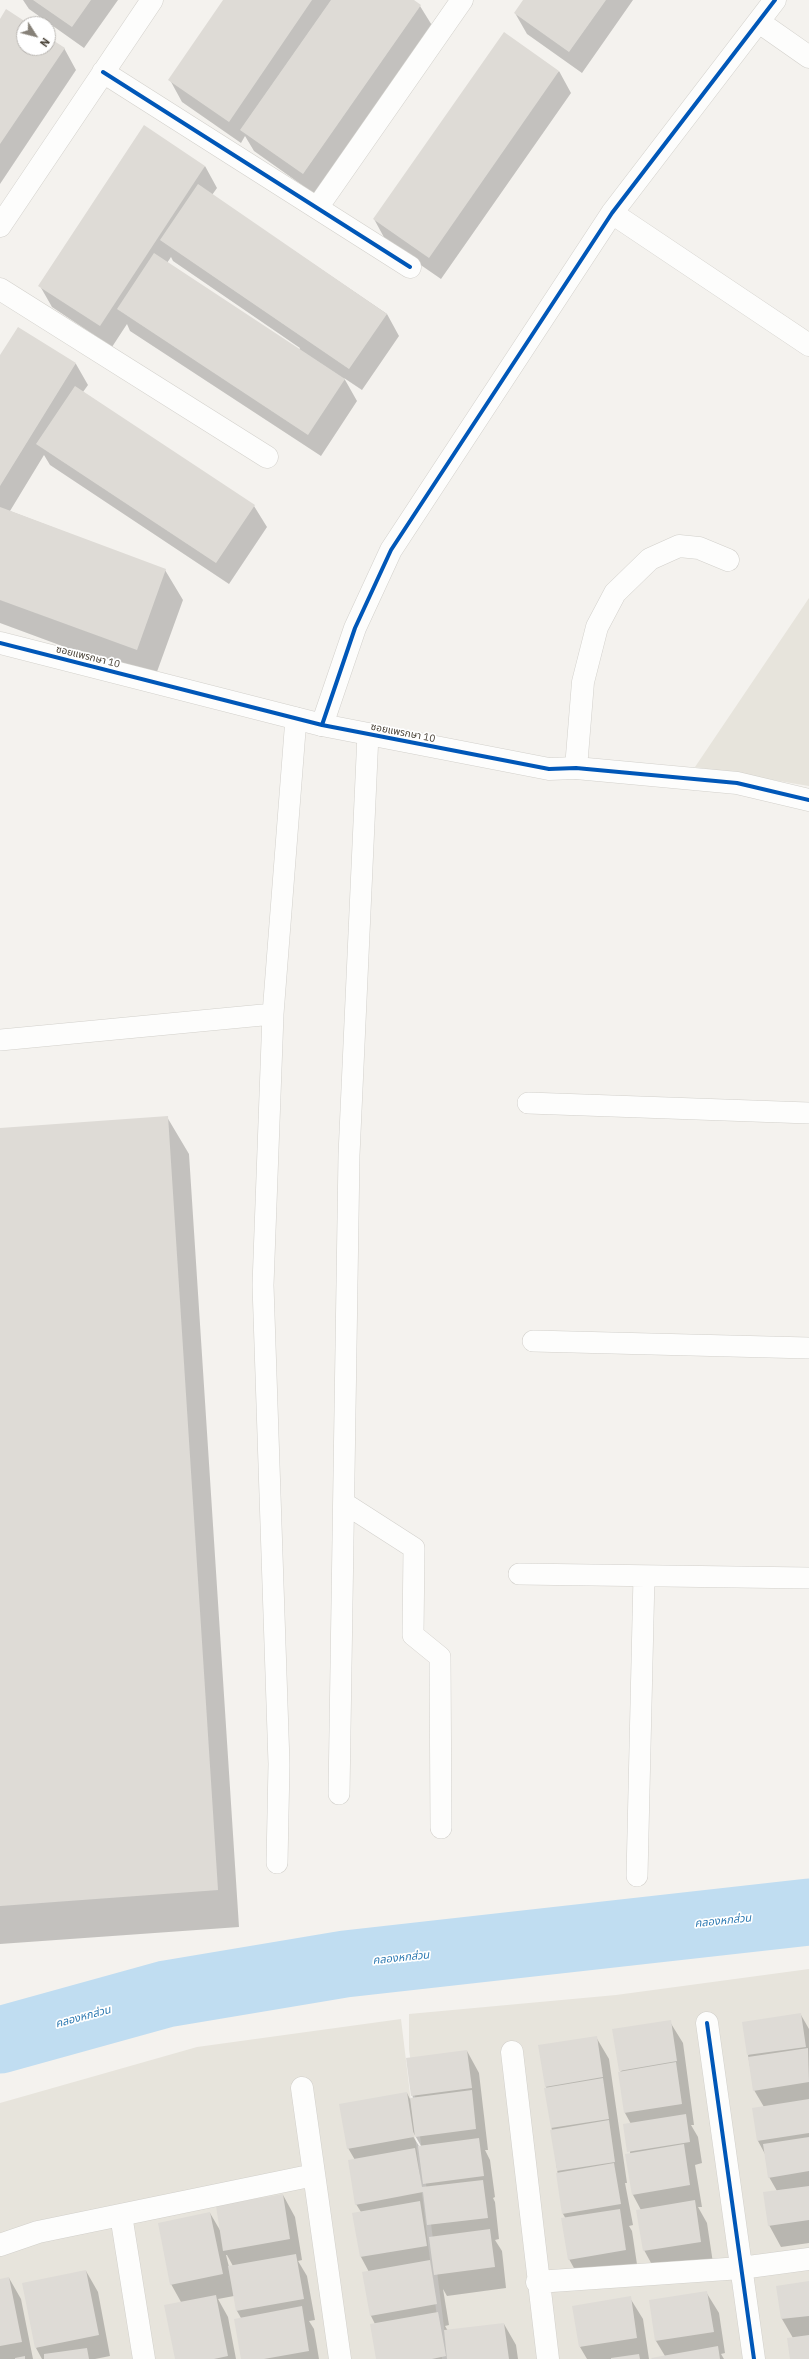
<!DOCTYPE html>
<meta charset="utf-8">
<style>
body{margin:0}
#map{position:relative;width:809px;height:2359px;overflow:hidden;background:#f4f2ee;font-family:"IBM Plex Sans",sans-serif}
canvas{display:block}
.north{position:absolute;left:16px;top:16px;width:40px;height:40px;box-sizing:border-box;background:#fff;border:1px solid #b7b4b0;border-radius:50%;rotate:126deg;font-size:11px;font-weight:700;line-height:16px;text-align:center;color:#4b4439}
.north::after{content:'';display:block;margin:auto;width:14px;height:18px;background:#868178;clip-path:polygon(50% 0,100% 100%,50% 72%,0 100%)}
</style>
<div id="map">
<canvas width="809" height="2359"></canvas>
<div class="north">N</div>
</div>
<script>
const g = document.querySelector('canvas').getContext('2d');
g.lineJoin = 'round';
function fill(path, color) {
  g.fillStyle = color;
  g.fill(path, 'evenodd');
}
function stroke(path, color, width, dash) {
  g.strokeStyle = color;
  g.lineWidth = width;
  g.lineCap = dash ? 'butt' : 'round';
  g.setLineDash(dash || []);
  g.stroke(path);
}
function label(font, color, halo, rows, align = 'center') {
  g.font = font + ' "IBM Plex Sans","Noto Sans Thai",sans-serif';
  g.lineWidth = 3.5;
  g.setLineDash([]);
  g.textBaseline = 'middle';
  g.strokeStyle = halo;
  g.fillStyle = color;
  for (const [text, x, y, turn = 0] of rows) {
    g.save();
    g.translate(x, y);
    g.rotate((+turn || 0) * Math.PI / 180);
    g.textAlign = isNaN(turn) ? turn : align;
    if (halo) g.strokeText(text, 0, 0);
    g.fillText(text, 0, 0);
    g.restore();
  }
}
fill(new Path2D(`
 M809 598V786L695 767Z
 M809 1969V2359H448L409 2049V2014L616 1995Z
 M401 2019 442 2359H0V2103L197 2047Z`), '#e7e4dc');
fill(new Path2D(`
 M23 0H118L84 48 29 9Z
 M225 0H412L420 6 433 27 316 195 254 151 245 136 241 143 182 102 170 80Z
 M524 0H633L582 73 527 34 515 13Z
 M0 20 27 24H24V48H48V38L64 48 76 70 0 184Z
 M559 71 571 93 441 279 386 241 374 219Z
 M205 166 217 188 212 195 387 314 399 336 362 390 344 378 357 401 321 456 130 331 127 324 112 347 52 307 40 286ZM171 257 173 261 300 348 299 350 167 263Z
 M18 328 76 364 88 385 83 392 254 506 267 527 229 584 50 465 44 455 10 511 165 570 183 600 154 680 0 623V357Z
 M167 1117 189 1154 239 1927 0 1944V1129Z
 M801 2015 809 2029V2243L781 2247 769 2225 777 2191 769 2177 765 2154 758 2141 764 2107 754 2090 748 2055Z
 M670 2022 683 2043 694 2125H691L698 2137 702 2163 695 2165 702 2207H698L707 2223 713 2263 656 2272 644 2250 641 2210 633 2195 626 2155 630 2154 631 2124 625 2113 619 2073Z
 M596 2037 609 2059 627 2183H625L633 2225 629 2226 632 2231 638 2271 581 2281 569 2259 566 2219 563 2214 546 2086Z
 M467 2051 479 2073 488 2150H485L490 2160 495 2197 493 2198 495 2202 499 2239 495 2240 502 2251 506 2288 447 2296 443 2289 449 2325 445 2326 448 2331 504 2324 516 2345 518 2359H377L375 2324 371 2316 369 2272 361 2257 353 2214 361 2212 356 2204 355 2160 348 2148 407 2093 410 2099H413L407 2059ZM413 2132 421 2146H419L411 2133Z
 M283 2195 295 2217 302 2260 298 2261 307 2276 315 2320 309 2321 314 2329 319 2359H242L241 2318 237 2311 234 2296 218 2299 228 2317 236 2359H176L181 2302 171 2284 210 2213 221 2232ZM226 2255H227L233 2266 229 2267Z
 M86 2271 98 2292 110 2356 95 2359H42L36 2348Z
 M9 2278 21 2299 33 2359H0V2280Z
 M809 2282V2359H791L793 2338 782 2319 777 2287Z
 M706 2292 719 2313 725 2353 721 2354 724 2359H653L665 2356 656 2341 650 2301Z
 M630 2298 643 2319 649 2359H587L580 2347Z`), '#0003');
stroke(new Path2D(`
 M0 2040 166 1994 345 1964 809 1912`), '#c0ddf1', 67);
fill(new Path2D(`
 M33 0H91L72 27Z
 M223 0H312L229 122 168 80Z
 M331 0H414L421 5 303 174 240 130Z
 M523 0H606L569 52 514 13Z
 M6 9 29 24H24V48H48V37L65 48 0 144V19Z
 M504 32 559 71 429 258 373 219Z
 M144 125 205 166 100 326 38 286Z
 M198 184 387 314 349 369 160 240Z
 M154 253 345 379 308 435 117 309Z
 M18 327 76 363 0 486V355Z
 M75 386 255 505 216 563 36 444Z
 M0 507 166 569 137 650 0 600Z
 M168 1116 218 1890 0 1906V1128Z
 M801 2013 806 2047 747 2055 742 2022Z
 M671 2020 677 2061 619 2071 612 2029Z
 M597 2036 603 2077 545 2087 538 2045Z
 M808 2048 809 2082 753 2091 748 2057Z
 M467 2050 472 2088 411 2096 406 2058Z
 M676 2062 682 2104 624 2113 618 2072Z
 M603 2078 609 2119 551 2128 544 2088Z
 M472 2090 476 2129 415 2137 410 2098Z
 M407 2092 414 2137 347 2149 339 2104Z
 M809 2099V2133L757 2141 752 2108Z
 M686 2114 690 2142 627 2152 623 2124Z
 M609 2120 615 2162 557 2171 550 2130Z
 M809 2137V2171L768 2178 763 2144Z
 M479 2138 484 2176 423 2184 418 2146Z
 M684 2144 690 2185 632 2195 625 2154Z
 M415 2148 422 2187 483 2180 488 2218 427 2225 423 2192 355 2205 348 2160Z
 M614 2163 621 2204 562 2214 556 2173Z
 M809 2186V2220L768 2226 763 2192Z
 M283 2194 290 2239 223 2251 216 2206Z
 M695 2200 701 2242 643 2251 636 2210Z
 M420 2201 427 2246 360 2257 352 2213Z
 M620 2209 626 2250 568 2260 561 2218Z
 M210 2212 223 2274 170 2285 158 2223Z
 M490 2229 495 2267 434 2275 429 2237Z
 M296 2254 304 2299 236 2311 228 2266Z
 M430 2260 437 2304 370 2316 362 2272Z
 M86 2270 99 2335 35 2348 22 2283Z
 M9 2277 22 2342 0 2346V2279Z
 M809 2281V2316L781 2319 776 2286Z
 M707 2291 714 2332 655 2341 649 2300Z
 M216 2295 228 2356 214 2359H175L164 2305Z
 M631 2296 637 2338 579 2347 572 2306Z
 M302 2306 309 2351 264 2359H241L234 2319Z
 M438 2312 446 2356 432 2359H376L370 2324Z
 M504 2323 509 2359H447L444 2330Z
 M809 2335V2359H790L787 2338Z
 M718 2346 720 2359H652L651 2358Z
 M87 2348 89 2359H44V2354Z
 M639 2354 640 2359H611V2358Z
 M25 2356V2359H15V2358Z`), '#dedbd6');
const service = new Path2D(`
 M0 1040 273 1014
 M528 1103 809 1113
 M533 1341 809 1348
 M344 1503 414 1548 413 1635 440 1657 441 1828
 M519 1574 809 1578
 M339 1794 349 1155 368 734
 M277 1863 279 1764 263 1285 273 1014 296 718
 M637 1876 644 1576`);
const minor = new Path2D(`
 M759 22 809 57
 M103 72 410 267
 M317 208 462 0
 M612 213 809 345
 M0 226 152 0
 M0 289 267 457
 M322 725 355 628 391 550 612 213 775 0
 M576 768 583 682 597 627 615 593 650 559 679 546 699 548 728 560
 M707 2023 754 2359
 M512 2052 548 2359
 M302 2088 340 2359
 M121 2215 144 2359
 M0 2245 38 2232 314 2175
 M537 2282 741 2268 809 2259`);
const tertiary = new Path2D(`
 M0 643 322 725 549 769 576 768 737 783 809 800`);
stroke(service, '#d2d0cb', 22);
stroke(minor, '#d2d0cb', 23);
stroke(tertiary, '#d2d0cb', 23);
stroke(service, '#fdfdfc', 21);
stroke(minor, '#fdfdfc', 22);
stroke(tertiary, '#fdfdfc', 22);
stroke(new Path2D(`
 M103 72 410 267
 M0 643 322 725 549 769 576 768 737 783 809 800
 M322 725 355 628 391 550 612 213 775 0
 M707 2023 754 2359`), '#0057b8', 4);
label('10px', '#4b4439', '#fff', [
 ["ซอยแพรกษา 10",88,657,14],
 ["ซอยแพรกษา 10",403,733,11]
]);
label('italic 11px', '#2e7ab2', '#fff', [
 ["คลองหกส่วน",723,1921,-6],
 ["คลองหกส่วน",401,1958,-6],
 ["คลองหกส่วน",83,2017,-15]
]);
</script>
